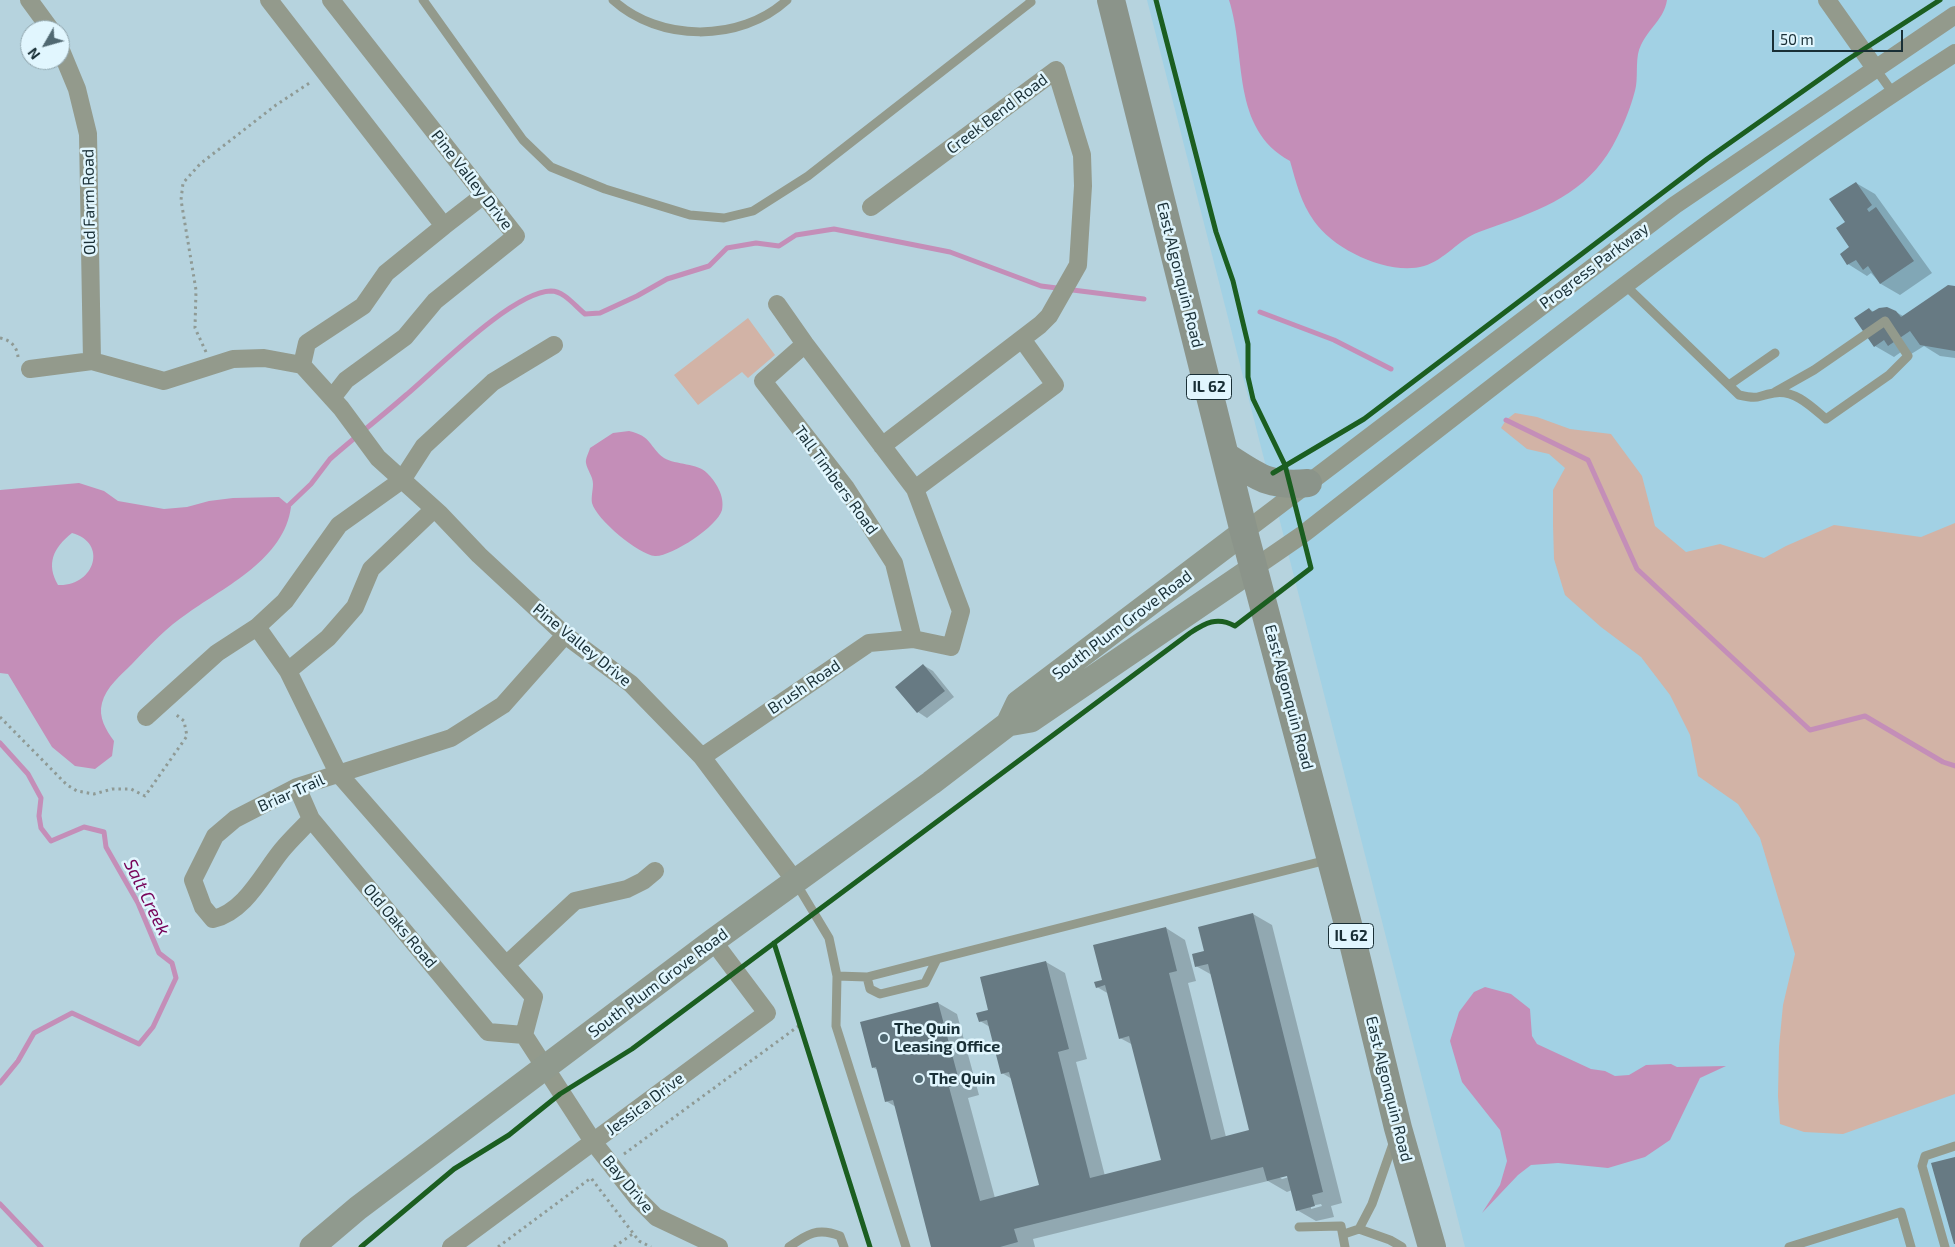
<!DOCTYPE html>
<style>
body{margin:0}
#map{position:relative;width:1955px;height:1247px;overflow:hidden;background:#b6d3de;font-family:"Exo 2",sans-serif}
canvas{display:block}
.north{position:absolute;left:20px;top:20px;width:50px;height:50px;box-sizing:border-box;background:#e1f6fe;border:1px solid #91a6ae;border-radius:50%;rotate:232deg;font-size:14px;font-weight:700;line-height:20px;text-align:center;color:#192f36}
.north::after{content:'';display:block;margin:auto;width:18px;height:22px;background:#506871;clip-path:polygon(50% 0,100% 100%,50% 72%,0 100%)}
.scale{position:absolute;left:1772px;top:30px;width:131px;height:22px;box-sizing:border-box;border:2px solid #192f36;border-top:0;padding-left:6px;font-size:15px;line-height:18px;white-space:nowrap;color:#192f36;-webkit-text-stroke:4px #e1f6fe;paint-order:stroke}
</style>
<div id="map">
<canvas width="1955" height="1247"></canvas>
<div class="north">N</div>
<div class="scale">50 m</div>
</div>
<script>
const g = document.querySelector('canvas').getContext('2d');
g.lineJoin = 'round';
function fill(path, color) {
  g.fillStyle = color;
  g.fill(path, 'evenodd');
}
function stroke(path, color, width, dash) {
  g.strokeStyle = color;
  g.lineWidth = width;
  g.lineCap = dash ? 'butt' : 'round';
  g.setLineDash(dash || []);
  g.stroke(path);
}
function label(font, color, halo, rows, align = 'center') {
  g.font = font + ' "Exo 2",sans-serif';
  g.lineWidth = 5;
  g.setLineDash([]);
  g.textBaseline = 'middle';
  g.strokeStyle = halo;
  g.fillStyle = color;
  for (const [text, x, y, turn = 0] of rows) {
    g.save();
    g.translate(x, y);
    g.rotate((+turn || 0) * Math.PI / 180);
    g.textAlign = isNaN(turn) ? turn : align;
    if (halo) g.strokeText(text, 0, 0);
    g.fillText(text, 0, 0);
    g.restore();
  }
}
fill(new Path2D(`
 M1147 0H1955V1247H1465Z`), '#a2d1e4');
fill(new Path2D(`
 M748 318 775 355 748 378 742 372 698 405 674 375Z
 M1515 413 1537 417 1570 429 1611 434 1642 476 1655 526 1686 552 1720 544 1764 558 1786 546 1834 525 1921 537 1955 523V1094L1843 1134 1804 1132 1780 1124 1778 1096 1779 1047 1783 1005 1795 954 1760 838 1738 804 1698 776 1690 735 1670 695 1641 657 1601 627 1565 595 1554 559 1553 525V490L1565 468 1549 454 1527 449 1501 428 1506 420Z`), '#d2b3a6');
fill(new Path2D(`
 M1229 0H1667C1664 19 1649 28 1641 45 1635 56 1638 74 1636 86 1632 107 1616 145 1602 162 1572 202 1523 216 1479 232 1459 239 1445 260 1424 266 1389 276 1334 250 1314 221 1301 203 1296 182 1290 161 1230 128 1247 56 1229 0Z
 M629 431C652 436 649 447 664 458 676 465 698 463 707 473 716 482 725 496 722 510 718 526 671 557 655 556 639 555 596 519 592 503 591 497 593 490 593 484 593 476 587 470 586 463 585 459 589 452 590 448L613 433Z
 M79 483 104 491 118 501 164 509 187 507 209 501 233 498 279 497 291 507C284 559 226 586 188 613 167 627 149 646 132 664 121 675 106 687 102 703 98 717 106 730 114 741L112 756 95 769 75 766 52 747 8 674 0 673V490ZM72 533C109 543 94 587 58 585 46 564 53 548 72 533Z
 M1485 987 1511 994 1530 1009 1532 1036 1537 1044 1591 1069 1605 1071 1615 1076 1629 1075 1646 1065 1671 1064 1677 1067 1726 1066 1700 1078 1670 1140 1645 1157 1608 1168 1558 1163 1531 1165 1518 1175 1482 1213 1500 1185 1507 1161 1500 1130 1462 1082 1450 1041 1459 1012 1474 992Z`), '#c48eb8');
fill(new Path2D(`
 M1856 183 1875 194 1932 273 1900 295 1881 284 1871 273 1867 276 1848 264 1841 255 1850 248 1847 222Z
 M1955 287V358L1940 356 1924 346 1908 356 1901 352 1894 357 1875 346 1869 309 1874 312H1896L1903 316Z
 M923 665 933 671 954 697 927 718 918 712 897 687Z
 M1253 914 1272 925 1342 1203 1331 1206 1334 1217 1316 1221 1297 1210 1292 1190 1287 1192 1268 1181 1033 1239 1035 1247H932L896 1107 886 1101 878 1070 874 1068 862 1023 938 1003 957 1014 979 1095 968 1098 995 1198 1041 1186 1012 1079 1002 1073 990 1027 980 1021 1046 962 1065 973 1087 1059 1076 1062 1105 1176 1163 1161 1133 1045 1120 1038 1109 994 1097 987 1166 928 1185 940 1196 981 1188 983 1226 1137 1251 1131 1212 975 1196 966 1205 952ZM1293 1174V1176L1282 1179 1279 1177ZM1321 1204 1322 1206 1311 1209V1206Z`), '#0003');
stroke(new Path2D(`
 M1260 312 1334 340 1391 369
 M1506 420 1588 460 1637 569 1810 730 1865 716 1943 762 1955 766
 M288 506 311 484 330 459C355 437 381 417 406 395 437 369 512 292 551 291 564 291 575 306 585 314L600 313 637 296 667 279 709 266 727 248 756 243 779 246 796 235 834 229 950 252 1041 286 1144 299
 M0 743 28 774 41 798 39 816 41 828 51 841 84 827 104 832 106 847 138 903 159 953 172 963 176 978 153 1027 139 1044 72 1013 34 1033 18 1061 0 1083
 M0 1204 41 1247`), '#c48eb8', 5);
fill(new Path2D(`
 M1856 182 1872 205 1867 209 1869 212 1876 207 1914 261 1880 284 1868 266 1863 270 1856 260 1847 265 1840 254 1849 247 1836 228 1845 222 1829 199Z
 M1948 285 1955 286V351L1920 345 1910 331 1888 346 1884 340 1874 347 1854 318 1869 308 1872 312 1879 308 1887 307 1896 311 1901 317Z
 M923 664 945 691 917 713 895 687Z
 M1253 913 1323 1192 1312 1195 1315 1206 1296 1211 1287 1176 1267 1181 1263 1167 1014 1229 1018 1242 1000 1247H931L893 1100 885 1102 876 1067 872 1068 860 1022 938 1002 960 1084 949 1087 980 1201 1039 1185 1009 1072 1001 1074 987 1020 979 1022 976 1013 988 1010 980 977 1046 961 1069 1049 1058 1052 1090 1178 1161 1160 1129 1036 1119 1039 1105 985 1096 988 1094 982 1102 980 1093 945 1166 927 1177 971 1169 973 1211 1140 1249 1130 1208 964 1195 967 1192 954 1204 951 1198 927Z
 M1955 1157V1244H1954L1931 1163Z`), '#677a83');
stroke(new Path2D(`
 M0 338C10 340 17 346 18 357
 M206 352 195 328 196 290 181 200 183 183 200 164 276 105 311 82
 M0 717 67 785 77 791 94 794 112 789H131L145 796 187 736 184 721 174 713
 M624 1154 800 1025
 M498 1247 591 1178 639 1241 651 1247
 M614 1247 634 1233`), '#8f9a95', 3, [2.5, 4]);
stroke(new Path2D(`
 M423 0 523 140 551 167 605 189 690 215 724 218 753 211 808 176 1031 2 1030 0
 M613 0C659 42 740 43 787 0
 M1875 68 1893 93
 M1625 285 1739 395C1761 400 1755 396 1774 393 1794 389 1812 407 1826 419L1889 375 1908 356 1885 321 1814 370 1775 392
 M1729 385 1775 353
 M796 883 829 938 837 976 836 1026 906 1247
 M937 959 1327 860
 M837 976 867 977 937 959 925 983 880 994 870 989 867 977
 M1299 1227 1341 1226 1345 1247
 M1359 1229 1372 1204 1394 1141
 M1344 1234 1359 1229 1390 1240 1402 1247
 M789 1247C807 1234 818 1227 840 1236L844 1247
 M1789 1247 1901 1212 1911 1247
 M1945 1247 1922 1166 1925 1156 1955 1146`), '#939a8c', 9);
stroke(new Path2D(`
 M29 0 51 30
 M269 0 444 226 386 273 363 306 307 343 302 365
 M331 0 516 236 435 301 405 337 346 380 332 398
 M1827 0 1875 68
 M60 48 77 89 88 134 92 361
 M871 207 1056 70 1082 155 1083 186 1078 265 1049 316 1040 325 882 446
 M444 226 484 195
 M777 304 805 344 915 489 961 611 951 647 913 639 894 563 846 488 763 381 805 344
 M302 365 341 408 378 458 440 514 479 555 565 635 631 684 702 757 796 882
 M30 369 92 361 164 381 233 359 264 358 302 365
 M915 489 1055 385 1022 339
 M1244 532 1675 205 1955 15
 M1254 568 1302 535C1516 369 1727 199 1955 53
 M257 627 288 671 338 773 534 997 524 1035 594 1143 638 1199 656 1217 719 1247
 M288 671 328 638 355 607 371 569 434 509
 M146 717 217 653 257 627 285 601 339 525 402 480 424 446 493 382 554 345
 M702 757 869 643 913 639
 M297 787 311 819 488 1032 524 1035
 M311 819C302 829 291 839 282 850 263 873 245 912 213 919L203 907 193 880 215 836 235 819 297 787 451 738 503 705 565 635
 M506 965 575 901 627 889 643 881 655 871
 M451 1247 767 1013 713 941`), '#939a8c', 18);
stroke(new Path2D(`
 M1008 724 1031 720 1254 568
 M312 1247 358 1208 713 941 931 783 1008 724 1018 703 1244 532`), '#909a8e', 25);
stroke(new Path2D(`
 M1111 0 1244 532 1353 943 1398 1128 1432 1247
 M1227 457C1258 477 1269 487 1308 483`), '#8b948a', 28);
stroke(new Path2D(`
 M1273 473 1364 419 1707 159 1847 60 1940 0
 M774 943 870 1247
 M361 1247 454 1169 509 1135 560 1094 632 1049 1190 633C1205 623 1217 616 1235 626L1311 568 1285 465 1253 399 1248 377V344L1233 281 1216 232 1156 0`), '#1b5e20', 5);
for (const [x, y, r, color] of [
 [884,1038,5,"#506871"],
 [919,1079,5,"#506871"]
]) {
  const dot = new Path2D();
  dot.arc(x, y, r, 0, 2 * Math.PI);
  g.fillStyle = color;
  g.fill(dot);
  stroke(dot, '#e1f6fe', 2);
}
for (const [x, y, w] of [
 [1209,387,45],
 [1351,936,45]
]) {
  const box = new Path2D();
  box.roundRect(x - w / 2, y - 12.5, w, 25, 4);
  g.fillStyle = '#e1f6fe';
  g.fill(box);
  stroke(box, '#192f36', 1);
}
label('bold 15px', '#192f36', null, [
 ["IL 62",1209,387],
 ["IL 62",1351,936]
]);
label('16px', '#192f36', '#e1f6fe', [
 ["Creek Bend Road",997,114,-37],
 ["Pine Valley Drive",472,180,52],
 ["Old Farm Road",89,202,-91],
 ["Progress Parkway",1594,266,-37],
 ["East Algonquin Road",1180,275,76],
 ["Tall Timbers Road",836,480,54],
 ["South Plum Grove Road",1122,625,-37],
 ["Pine Valley Drive",582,645,39],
 ["Brush Road",804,687,-34],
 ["East Algonquin Road",1289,697,75],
 ["Briar Trail",291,793,-24],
 ["Old Oaks Road",400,926,50],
 ["South Plum Grove Road",658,983,-37],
 ["East Algonquin Road",1389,1089,76],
 ["Jessica Drive",645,1104,-37],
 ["Bay Drive",628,1184,50]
]);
label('bold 16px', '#192f36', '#e1f6fe', [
 ["The Quin",894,1029],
 ["Leasing Office",894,1047],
 ["The Quin",929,1079]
], 'left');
label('italic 18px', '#770359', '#e1f6fe', [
 ["Salt Creek",147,897,64]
]);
</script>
